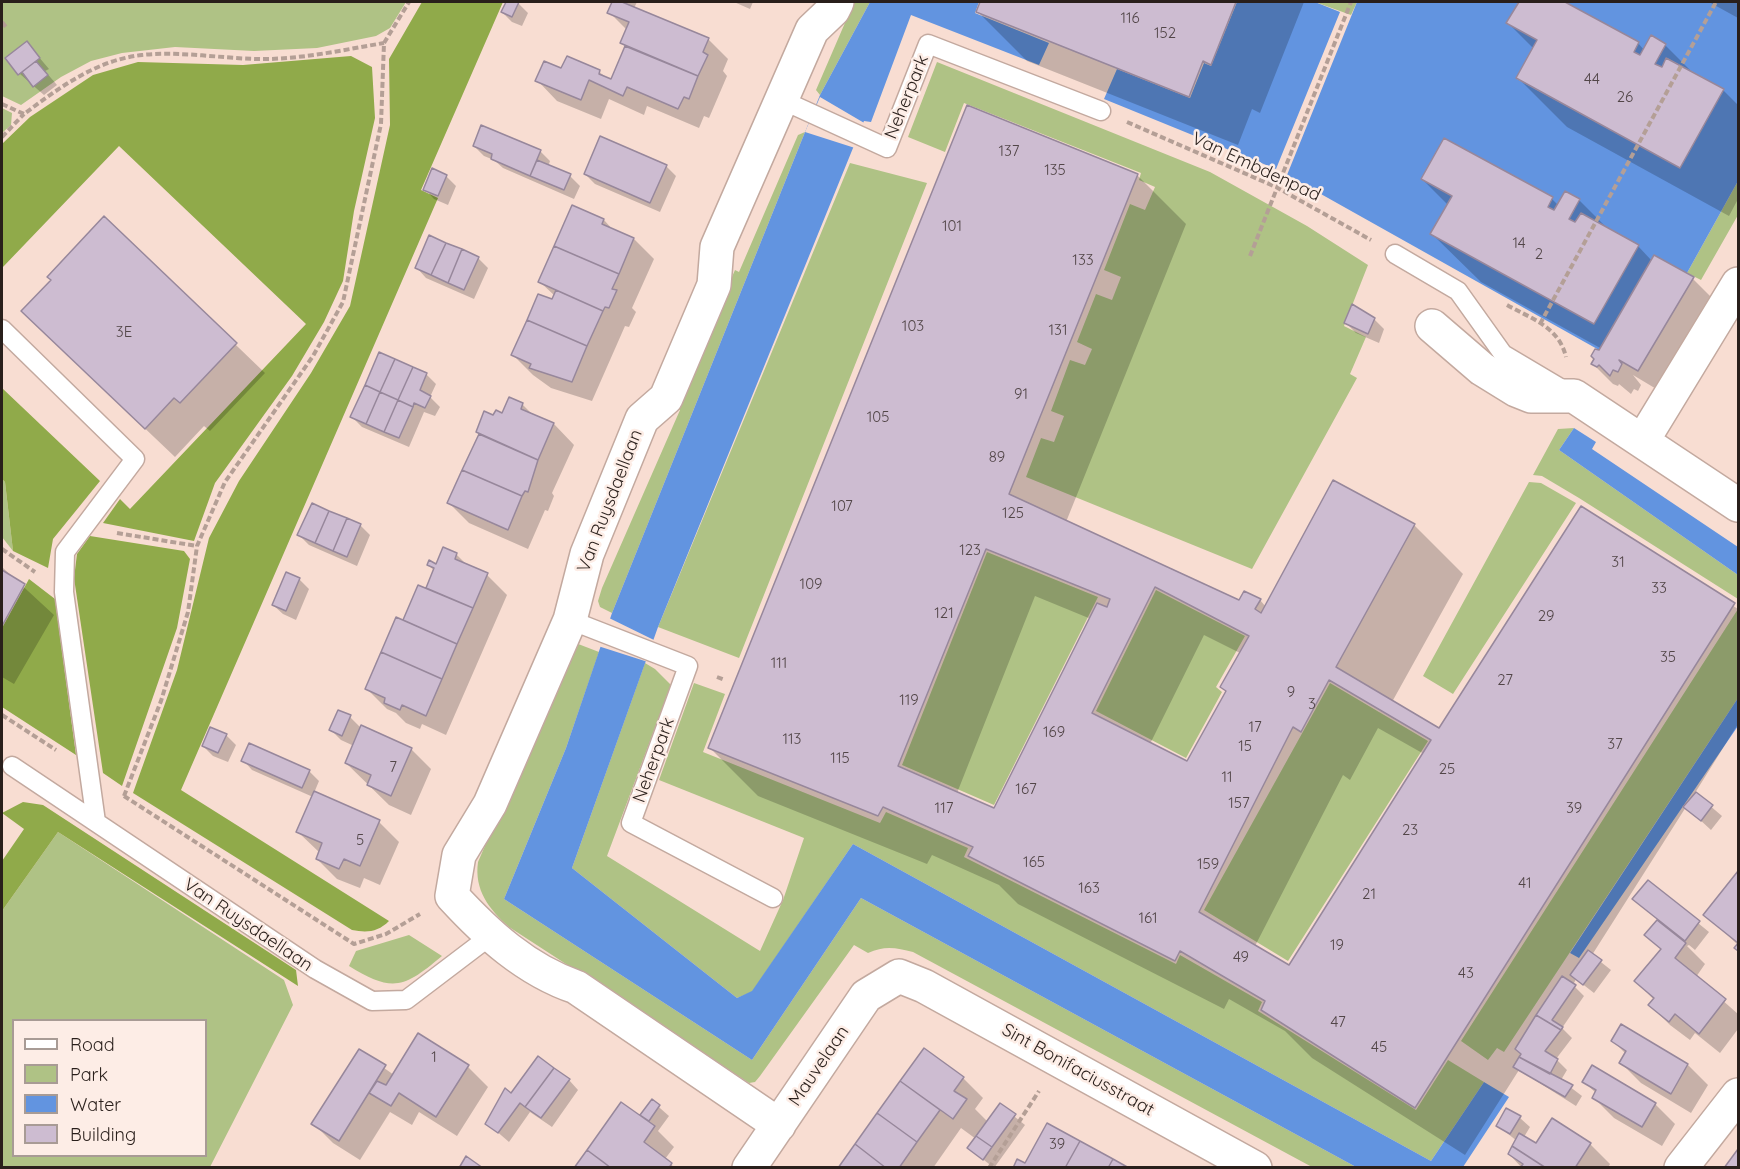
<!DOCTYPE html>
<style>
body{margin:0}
#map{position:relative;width:1740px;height:1169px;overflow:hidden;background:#f8ddd2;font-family:Quicksand,sans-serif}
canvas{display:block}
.frame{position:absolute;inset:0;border:3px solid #291f1b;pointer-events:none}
.legend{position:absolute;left:12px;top:1019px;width:195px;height:138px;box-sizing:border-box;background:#fdede6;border:2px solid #a89b95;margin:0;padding:8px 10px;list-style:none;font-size:18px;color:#291f1b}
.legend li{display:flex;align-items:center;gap:12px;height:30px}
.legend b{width:30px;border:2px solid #a89b95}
</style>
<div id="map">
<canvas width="1740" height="1169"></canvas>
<div class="frame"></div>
<ul class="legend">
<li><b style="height:8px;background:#fff"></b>Road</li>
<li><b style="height:16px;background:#afc285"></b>Park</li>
<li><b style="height:16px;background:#6294e0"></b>Water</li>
<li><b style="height:16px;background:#cdbcd1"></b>Building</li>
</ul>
</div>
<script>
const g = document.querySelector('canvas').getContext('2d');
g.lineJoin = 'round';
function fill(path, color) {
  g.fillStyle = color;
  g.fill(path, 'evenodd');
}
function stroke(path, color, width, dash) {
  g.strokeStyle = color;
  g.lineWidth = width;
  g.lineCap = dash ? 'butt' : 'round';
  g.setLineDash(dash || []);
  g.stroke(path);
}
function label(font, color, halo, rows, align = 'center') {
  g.font = font + ' Quicksand,sans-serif';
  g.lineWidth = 5;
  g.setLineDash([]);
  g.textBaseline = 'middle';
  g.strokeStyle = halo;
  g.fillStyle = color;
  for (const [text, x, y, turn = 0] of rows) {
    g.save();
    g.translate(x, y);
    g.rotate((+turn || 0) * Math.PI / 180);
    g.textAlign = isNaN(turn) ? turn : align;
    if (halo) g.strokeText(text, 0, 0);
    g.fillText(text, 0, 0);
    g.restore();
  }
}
fill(new Path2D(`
 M2 2H406L390 28 376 36 317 48 254 51 175 47 122 53 91 61 61 77 21 105 2 96Z
 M854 2H870L820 95 816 90Z
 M1315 2H1357L1351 15Z
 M937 62 1210 172 1307 226 1368 265 1344 326 1366 337 1350 374 1357 378 1252 569 1026 477 1041 438 1054 442 1064 416 1051 411 1070 360 1085 365 1092 349 1077 342 1096 294 1112 300 1121 277 1104 270 1130 204 1145 210 1155 187 1139 180 1141 173 964 103 945 152 908 137Z
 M2 108 12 113 11 125 2 133Z
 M805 132 612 613 600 607 598 601 602 588 680 410 675 407 735 270 739 272 798 135Z
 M850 163 927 183 739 658 658 627Z
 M1738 181V215L1701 280 1687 273Z
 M1574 428 1559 450 1738 575V599L1579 498 1542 476 1533 475 1558 429Z
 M2 479 5 482 13 551 2 537Z
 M1529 482 1541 483 1576 503 1453 694 1423 676Z
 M987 552 1098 597 994 805 902 765Z
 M1156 590 1245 636 1216 687 1222 692 1186 758 1096 711Z
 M1738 609V698L1504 1052 1497 1048 1488 1060 1461 1041Z
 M573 642 599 652 566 748 504 899 752 1060 861 898 1356 1167H1312L913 952C897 948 885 945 868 953L854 945 760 1076 755 1082 749 1083 509 927C489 909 474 890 478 862Z
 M645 663 655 669 671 685 607 856 760 951 783 900 804 838 659 780 694 683 725 694 703 752 880 823 886 812 968 848 964 857 1176 964 1180 955 1262 1002 1258 1011 1416 1110 1448 1060 1484 1082 1431 1161 853 844 752 992 737 998 572 868Z
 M1330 683 1428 741 1288 961 1204 910Z
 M58 832 284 980 293 1005 210 1167 2 1168V911ZM14 1020H206V1156H14Z
 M409 935 442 956C404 988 393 993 349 966L356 951Z`), '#afc285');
fill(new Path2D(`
 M422 2H503L421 190 438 198 181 790 389 921C378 932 367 933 352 930L133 793 177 670 209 538 239 481 311 373 350 306 390 125 389 59Z
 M351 56 372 67 375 118 354 211 343 281 324 322 292 376 215 483 194 541 103 523 120 499 130 509 306 324 119 146 2 268V144L30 117 93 75 138 62 243 65Z
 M2 388 100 481 53 539 48 568 13 551 5 482 2 479Z
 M90 536 184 551 190 559 177 628 122 786 103 773 74 578 77 554Z
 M29 579 55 599 76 755 2 707V628Z
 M23 802 43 805 296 970 298 986 58 832 2 911V861L24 829 2 813Z`), '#90aa4a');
fill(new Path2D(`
 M870 2H979L975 13 1049 43 1039 65 911 15 871 122 864 121 658 627 572 868 737 998 752 991 853 844 1431 1161 1484 1082 1509 1097 1463 1167H1356L861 898 752 1060 504 899 566 748 612 613 801 142 820 95Z
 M1237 2H1315L1340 12 1276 169 1104 99 1117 69 1190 98 1204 63 1211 66Z
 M1357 2H1519L1506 23 1537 40 1517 79 1680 168 1724 89 1667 58 1662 67 1655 64 1651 36 1640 55 1634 52 1638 42 1565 2H1738V181L1687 273 1654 255 1599 350 1287 175ZM1444 138 1553 197 1548 207 1554 210 1565 191 1580 199 1569 219 1575 222 1581 213 1638 245 1594 323 1431 233 1452 196 1421 179Z
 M1574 428 1596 442 1592 449 1738 547V575L1559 450Z
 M1738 698V726L1579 958 1570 953Z`), '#6294e0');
fill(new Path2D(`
 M820 97 866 124 855 148 805 132Z
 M607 617 656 641 648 662 598 646Z`), '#f8ddd2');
fill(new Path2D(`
 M507 2 518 3 528 13 522 26 512 22 502 12Z
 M614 2H637L634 8 708 39 728 59 723 71 727 76 709 118 704 116 699 128 647 106 644 115 609 99 601 119 557 101 537 80 562 70 599 72 612 81 626 47 622 42 627 30 609 12Z
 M734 2H753L750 9Z
 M982 2H1304L1260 113 1252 109 1238 145 1027 61 978 12Z
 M1520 2H1561L1638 43 1644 50 1665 45 1694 74 1723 90 1738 105V199L1729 216 1567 127 1518 78 1534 49 1508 23Z
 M1709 2H1738V18Z
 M27 43 49 69 45 71 57 85 44 95 20 74 7 58Z
 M482 127 541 152 550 161 548 167 570 176 580 186 574 199 503 168 494 160 484 156 474 146Z
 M666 166 676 176 660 212 595 184 585 174Z
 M1137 175 1186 224 1066 522 1240 602 1260 600 1266 607 1414 525 1463 574 1392 702 1439 730 1581 508 1738 609V724L1695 793 1722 816 1711 830 1686 807 1592 955 1611 970 1594 993 1576 979 1573 985 1584 996 1562 1028 1572 1038 1556 1059 1567 1070 1561 1080 1582 1096 1576 1106 1519 1070 1465 1155 1312 1058 1285 1031 1229 999 1224 1009 1018 904 999 885 932 855 927 864 758 796 709 747ZM1035 596 1091 619 995 810 957 793ZM1204 635 1240 653 1227 692 1188 763 1150 744ZM1378 728 1424 754 1290 967 1255 946 1343 775 1350 780Z
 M446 176 456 186 448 205 434 199 425 189Z
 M1422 179 1552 199 1558 205 1579 200 1609 230 1638 246 1652 261 1693 279 1713 299 1658 390 1633 375 1641 385 1638 391 1634 389 1631 394 1619 384 1618 386 1613 384 1593 364 1602 349 1481 282 1432 234 1448 205Z
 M573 207 604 220 614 231 634 239 654 259 632 308 636 312 629 327 625 326 592 401 551 388 533 375 513 355 555 296 540 282Z
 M104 218 265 373 210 431 204 426 175 457 52 340 53 280Z
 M478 258 488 268 474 299 426 278 417 268Z
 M1353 306 1374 319 1384 329 1379 343 1356 333 1346 323Z
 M380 354 426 374 436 384 430 397 440 407 435 416 424 412 409 447 362 427 352 417Z
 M522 404 534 416 554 424 574 445 552 493 554 496 548 511 545 510 528 549 469 523 449 503 480 434 477 431 494 417Z
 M360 525 370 535 357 566 309 545 299 535Z
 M456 554 468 566 487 575 507 595 446 735 422 724 420 729 406 723 396 713 387 709 367 689 404 622 419 587 427 590 435 571 428 565 437 566Z
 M2 567 54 615 14 684 2 677Z
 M299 579 309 589 296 620 283 614 273 605Z
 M350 717 361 728 411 749 431 769 411 815 389 805 346 763 354 746 341 740 331 730Z
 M226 735 236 745 228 762 213 756 203 746Z
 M243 760 309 771 319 781 314 793 379 822 399 842 380 885 364 878 360 888 337 879 317 859 320 853 298 832 313 797 252 770Z
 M1738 873V950L1736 948 1738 945 1706 915Z
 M1648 882 1709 932 1695 950 1689 945 1687 946 1705 964 1696 977 1738 1014V1029L1720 1053 1695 1033 1690 1040 1670 1025 1650 1005 1654 1000 1636 981 1662 950 1647 935 1658 920 1634 899Z
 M1622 1026 1688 1065 1708 1085 1691 1113 1641 1083 1621 1063 1626 1054 1613 1041Z
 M924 1050 963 1078 983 1098 975 1109 988 1122 1000 1105 1025 1125 994 1168 969 1148 976 1139 961 1128 933 1168H840Z
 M360 1051 394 1075 468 1067 488 1087 457 1136 419 1112 412 1125 390 1112 360 1160 333 1143 313 1123Z
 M569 1080 578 1090 552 1127 530 1112 509 1142 487 1123 512 1095Z
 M1584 1082 1655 1104 1675 1124 1662 1146 1614 1118 1594 1098 1596 1093Z
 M652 1101 669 1116 658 1131 674 1147 665 1159 675 1168H576L647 1122 642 1115Z
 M1520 1118 1530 1127 1524 1137 1537 1145 1590 1144 1610 1164 1608 1168H1522L1509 1154 1517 1141 1498 1126Z`), '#0003');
const building = new Path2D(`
 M506 2H519L512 17 501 12Z
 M612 2H622L709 38 703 52 708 55 698 76 620 43 629 22 607 13Z
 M980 2H1236L1211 65 1203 61 1189 97 976 12Z
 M1519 2H1565L1639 42 1634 52 1640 55 1651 35 1666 44 1655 64 1662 67 1666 58 1724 89 1680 168 1516 78 1537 40 1506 23Z
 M27 41 40 58 18 75 5 58Z
 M625 46 698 76 689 99 684 97 678 109 627 87 623 96 589 80 581 100 535 81 544 61 561 68 567 56 600 70 599 74 611 79Z
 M36 61 48 75 33 87 22 72Z
 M967 105 1138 174 1009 494 1239 600 1244 591 1261 599 1255 609 1261 613 1333 480 1415 524 1336 667 1439 728 1581 506 1735 603 1415 1108 1261 1010 1265 1001 1180 951 1175 961 968 856 973 847 883 807 878 816 708 748ZM986 549 1110 599 1107 607 1097 603 994 808 898 766ZM1155 587 1249 636 1220 687 1226 691 1187 761 1092 713ZM1329 680 1431 740 1289 965 1199 912 1293 727 1301 732Z
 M481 125 541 150 530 176 491 159 492 154 473 146Z
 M600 136 667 165 650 203 584 174Z
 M1444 138 1553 197 1548 207 1554 210 1565 191 1580 199 1569 219 1575 222 1581 213 1639 245 1594 324 1430 234 1452 196 1421 179Z
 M537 160 571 174 564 190 530 176Z
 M432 168 447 175 438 196 423 190Z
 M572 205 604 219 602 224 634 238 619 274 554 246Z
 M104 216 237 343 180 403 174 398 145 429 21 311 51 280 47 277Z
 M429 235 446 243 431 275 415 268Z
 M446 243 462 249 448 283 431 275Z
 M554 246 619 274 612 289 617 290 609 308 605 307 603 311 538 282Z
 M462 249 479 257 464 290 448 283Z
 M1654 255 1694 277 1638 371 1619 360 1622 364 1618 372 1613 370 1610 376 1599 365 1597 367 1591 364 1594 359 1591 356 1595 349 1599 350Z
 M556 290 603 311 587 346 527 320 538 294 552 299Z
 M1352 304 1375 318 1368 334 1344 323Z
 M527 320 587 346 572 382 529 368 531 364 511 355Z
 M379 352 395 359 380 392 365 385Z
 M395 359 413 367 398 400 380 392Z
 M413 367 427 373 420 390 431 396 425 408 414 403 413 407 398 400Z
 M365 385 380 392 366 424 350 417Z
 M380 392 398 400 384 432 366 424Z
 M509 397 523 403 521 409 554 423 538 460 476 432 484 411 493 415 496 410 502 413Z
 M398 400 413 407 399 438 384 432Z
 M479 434 538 460 528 492 525 491 522 496 462 470Z
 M462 470 522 496 508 530 447 503Z
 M312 503 329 511 315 543 297 535Z
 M329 511 347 518 333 551 315 543Z
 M347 518 361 524 347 557 333 551Z
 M443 547 457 553 455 559 488 573 473 608 426 588 434 568 427 565 429 560 436 564Z
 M2 570 25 584 2 626Z
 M286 572 300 578 286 611 272 605Z
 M418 585 473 608 457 644 403 620Z
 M396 617 457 644 442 679 381 652Z
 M381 652 442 679 426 716 402 705 400 710 384 703 385 698 365 689Z
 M338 710 351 715 342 736 329 730Z
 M361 725 412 748 391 796 367 785 371 775 345 763Z
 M210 727 227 734 218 753 202 746Z
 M249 743 310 770 302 788 241 761Z
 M314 791 380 820 360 866 344 859 339 869 316 859 322 843 296 832Z
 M1696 792 1713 805 1701 821 1683 807Z
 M1738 871V951L1734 948 1738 943 1703 915Z
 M1648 880 1700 921 1685 941 1632 899Z
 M1657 920 1686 943 1675 958 1726 999 1699 1034 1675 1014 1669 1022 1648 1005 1654 998 1634 981 1661 949 1644 935Z
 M1588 950 1602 960 1583 985 1570 975Z
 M1562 976 1576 985 1552 1020 1563 1027 1561 1030 1536 1015Z
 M1536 1015 1561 1030 1545 1051 1558 1059 1550 1074 1519 1057 1521 1054 1515 1049Z
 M1621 1024 1688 1064 1671 1094 1619 1063 1626 1051 1611 1041Z
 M418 1033 469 1065 436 1117 399 1093 391 1106 369 1093 377 1081 386 1085Z
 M924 1048 964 1077 954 1091 967 1099 953 1119 900 1081Z
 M359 1049 386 1065 339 1141 311 1124Z
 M538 1056 554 1068 525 1107 520 1103 498 1133 485 1124 505 1088 511 1093Z
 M1519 1057 1573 1085 1565 1097 1513 1067Z
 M1592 1065 1656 1103 1642 1127 1592 1098 1596 1090 1582 1082Z
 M554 1068 570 1079 541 1118 525 1107Z
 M900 1081 940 1110 917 1142 877 1113Z
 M652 1099 660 1105 649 1121 640 1115Z
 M621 1102 655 1126 644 1142 672 1163 669 1168H611L587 1150Z
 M1000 1103 1016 1114 992 1147 976 1136Z
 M1506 1108 1521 1116 1510 1134 1496 1126Z
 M877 1113 917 1142 899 1168H886L855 1144Z
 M1552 1118 1591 1143 1575 1168H1546L1512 1146 1519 1133 1536 1143Z
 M1047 1123 1080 1141 1065 1168H1013L1017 1159 1025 1163Z
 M976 1136 992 1147 983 1160 967 1148Z
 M1080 1141 1113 1159 1108 1168H1065Z
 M855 1144 886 1168H838Z
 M1512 1146 1546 1168H1520L1523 1164 1508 1154Z
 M1738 1149V1168H1724Z
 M587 1150 602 1161 611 1168H574Z
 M466 1156 483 1168H459Z
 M1113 1159 1129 1168H1108Z`);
fill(building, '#cdbcd1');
stroke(building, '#97879b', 1.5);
const lane = new Path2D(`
 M782 100 887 148 928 44 1101 111
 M1395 254 1458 291 1503 354 1567 392
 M2 329 135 459 65 552 64 592 96 822
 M570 620 688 666 631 823 773 898
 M12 766 315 969 372 1001 406 1000 489 937`);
const street = new Path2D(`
 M1432 326 1482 369 1516 390 1531 396H1574L1738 505
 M1643 440 1738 284
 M779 1125 576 987C526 970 487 934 452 896L459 855 490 804 570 620 587 554 642 419 666 398 714 285 717 247 812 30 833 10 837 2
 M749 1168 866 996 899 976 924 986 1255 1168
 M1681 1168 1738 1095`);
stroke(lane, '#c3a99f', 21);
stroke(street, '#c3a99f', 36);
stroke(new Path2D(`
 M2 22 6 27
 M2 104 24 114C59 88 96 60 142 55 179 51 219 58 256 59 299 60 342 50 384 43
 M1127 122 1276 187 1371 240
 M2 137 24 114
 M1250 256 1351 2
 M1507 305C1532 319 1559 327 1566 357
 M1540 324 1716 2
 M117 533 197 546
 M2 549 35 572
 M717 677 725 680
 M2 715 56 750
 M124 796 161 701 188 612 197 546 225 482 313 356 343 302 381 124 384 43 409 2
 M124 796 354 944 386 934 420 914
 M989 1168 1039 1091`), '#b49f96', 4, [6, 3]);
stroke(lane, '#fff', 18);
stroke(street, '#fff', 33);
label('15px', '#524648', null, [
 ["116",1130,18],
 ["152",1165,33],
 ["44",1592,79],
 ["26",1625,97],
 ["137",1009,151],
 ["135",1055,170],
 ["101",952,226],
 ["14",1519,243],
 ["2",1539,254],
 ["133",1083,260],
 ["103",913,326],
 ["131",1058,330],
 ["3E",124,332],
 ["91",1021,394],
 ["105",878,417],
 ["89",997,457],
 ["107",842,506],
 ["125",1013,513],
 ["123",970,550],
 ["31",1618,562],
 ["109",811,584],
 ["33",1659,588],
 ["121",944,613],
 ["29",1546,616],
 ["35",1668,657],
 ["111",779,663],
 ["27",1505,680],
 ["9",1291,692],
 ["119",909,700],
 ["3",1312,704],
 ["17",1255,727],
 ["169",1054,732],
 ["113",792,739],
 ["37",1615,744],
 ["15",1245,746],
 ["115",840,758],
 ["7",393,767],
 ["25",1447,769],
 ["11",1227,777],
 ["167",1026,789],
 ["157",1239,803],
 ["117",944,808],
 ["39",1574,808],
 ["23",1410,830],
 ["5",360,840],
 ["165",1034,862],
 ["159",1208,864],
 ["41",1525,883],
 ["163",1089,888],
 ["21",1369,894],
 ["161",1148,918],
 ["19",1337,945],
 ["49",1241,957],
 ["43",1466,973],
 ["47",1338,1022],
 ["45",1379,1047],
 ["1",434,1057],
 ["39",1057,1144]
]);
label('18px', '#291f1b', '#fdede6', [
 ["Neherpark",907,97,-68],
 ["Van Embdenpad",1256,167,25],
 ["Van Ruysdaellaan",610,501,-69],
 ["Neherpark",654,760,-70],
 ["Van Ruysdaellaan",248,925,34],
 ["Mauvelaan",819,1066,-56],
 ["Sint Bonifaciusstraat",1078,1070,29]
]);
</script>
